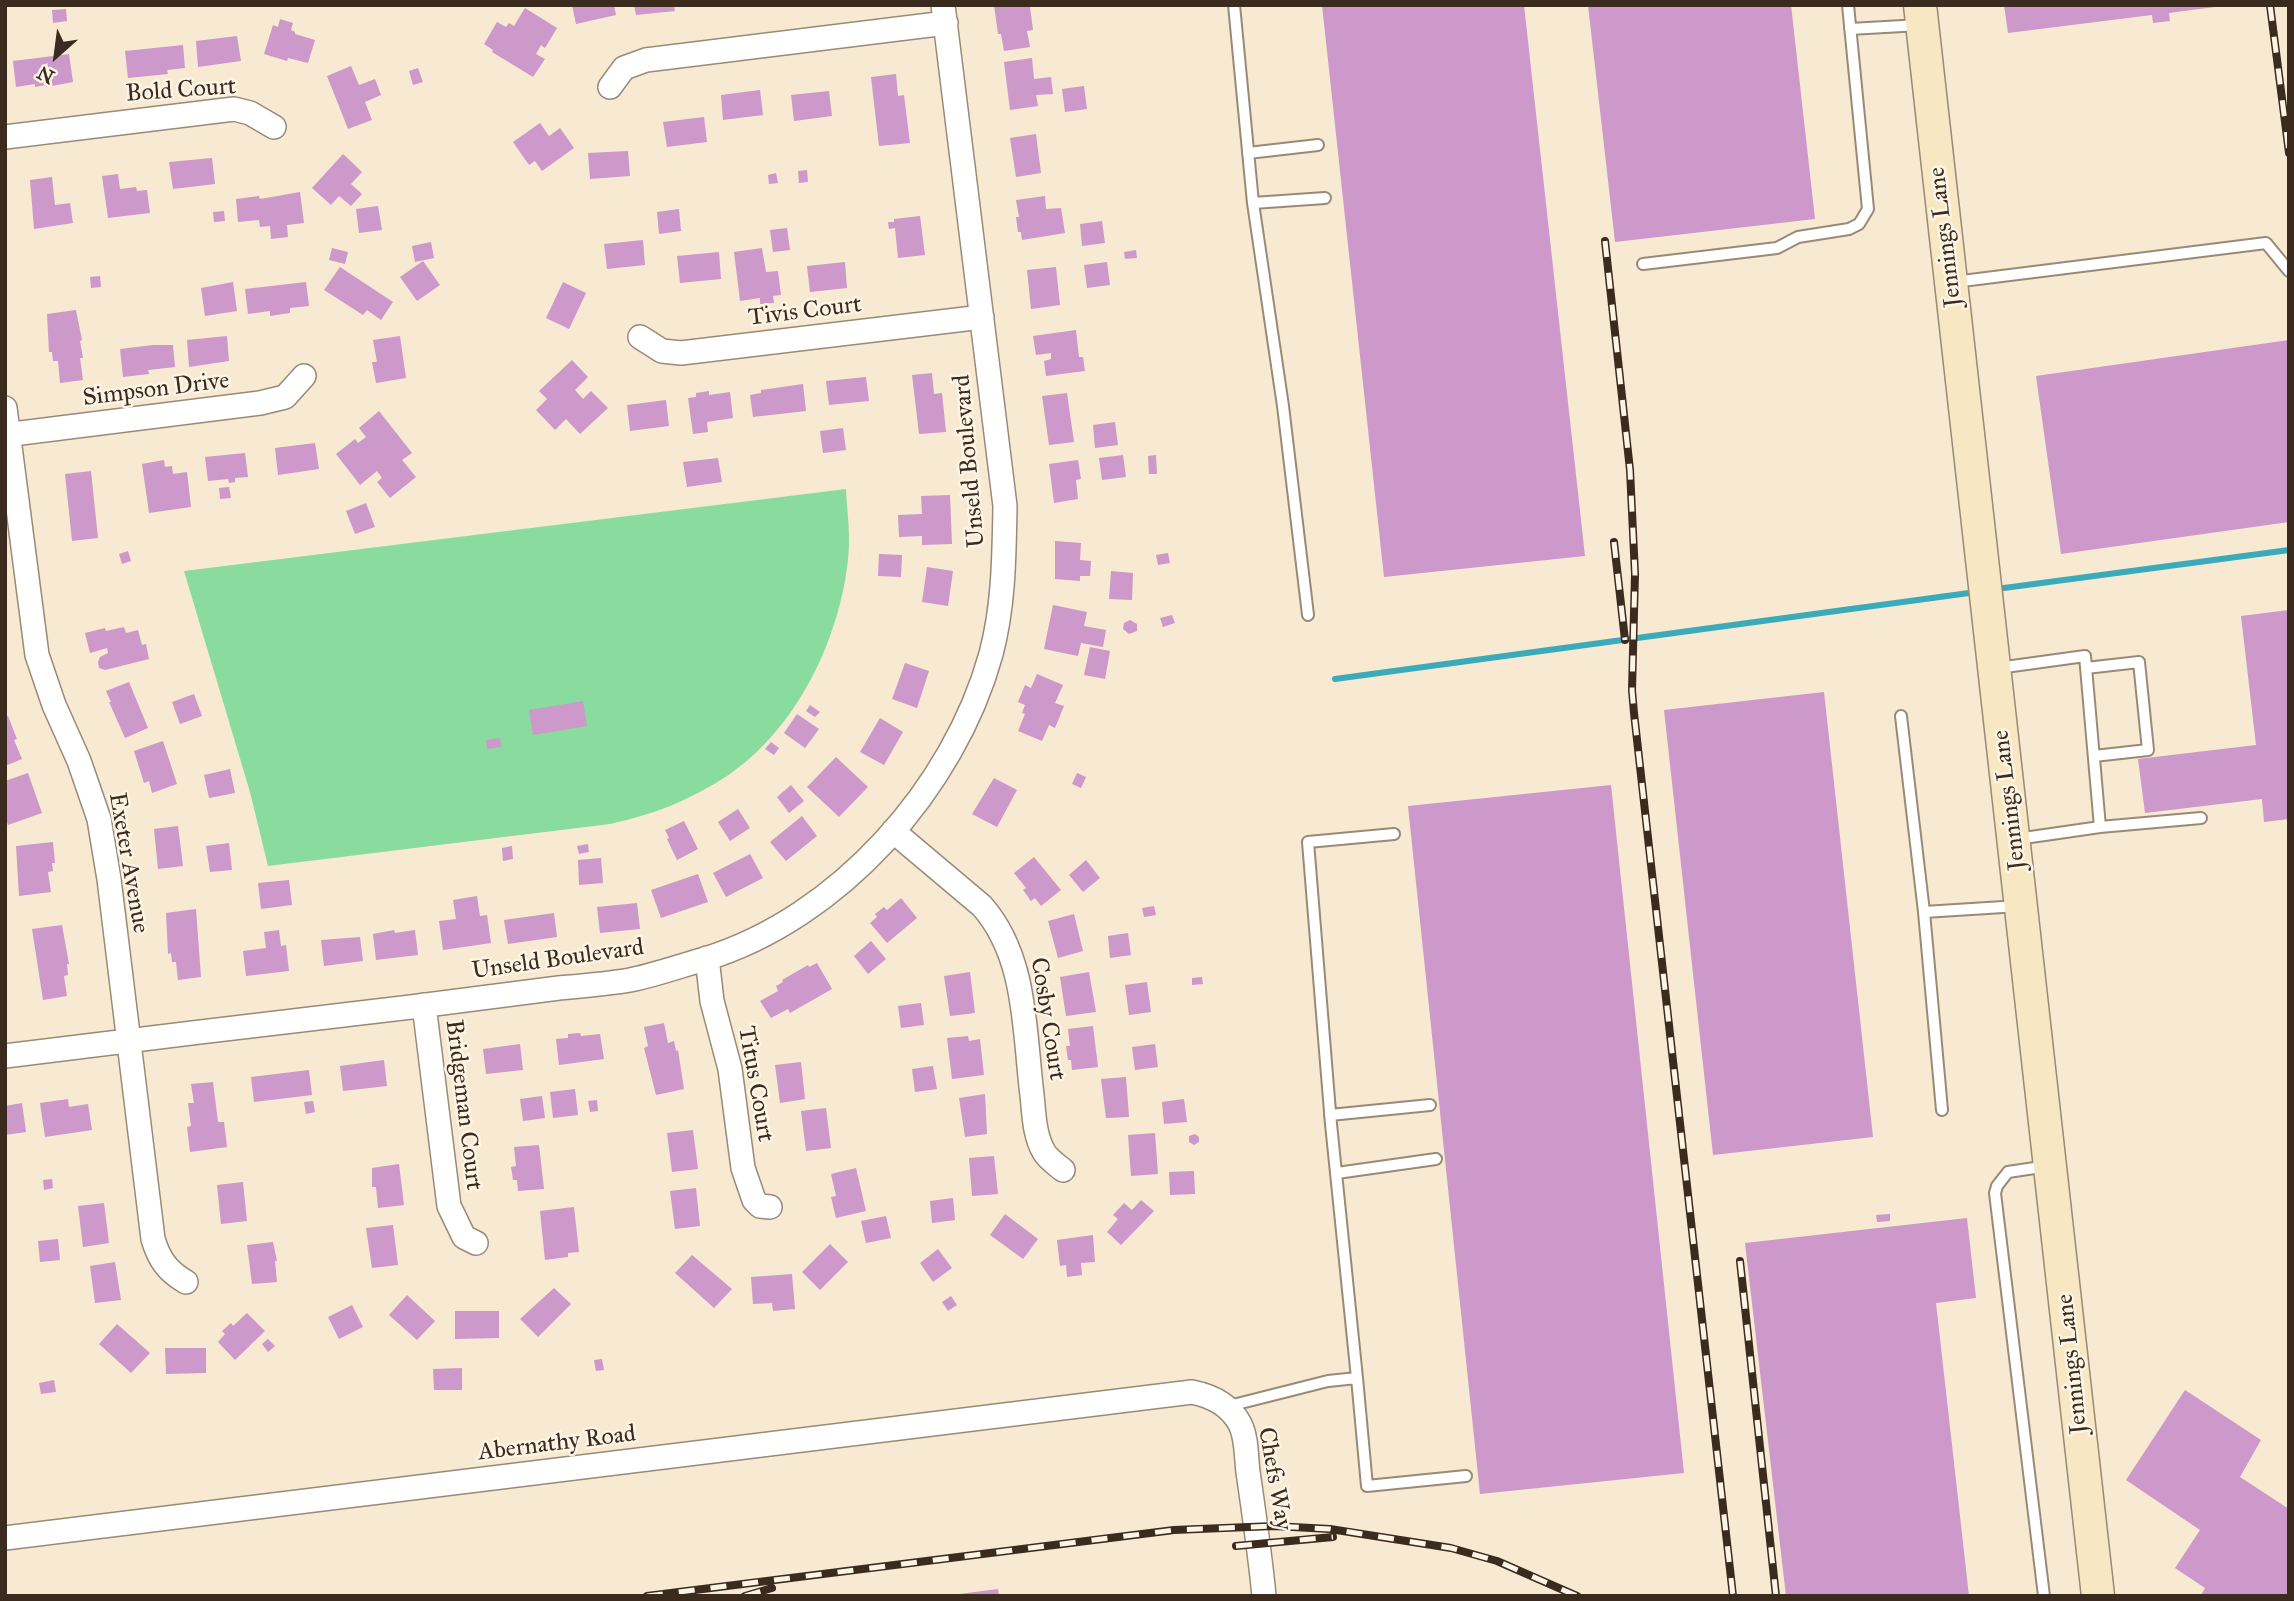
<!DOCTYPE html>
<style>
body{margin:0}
#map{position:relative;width:2294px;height:1601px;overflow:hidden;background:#f7e9d2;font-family:"IM FELL Great Primer",serif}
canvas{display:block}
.frame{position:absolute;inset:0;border:7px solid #3b2a1e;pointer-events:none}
.north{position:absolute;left:21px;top:21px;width:70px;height:70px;-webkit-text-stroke:5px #fcf5e5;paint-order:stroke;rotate:208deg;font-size:19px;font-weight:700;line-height:28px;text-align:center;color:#3b2a1e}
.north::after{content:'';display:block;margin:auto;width:24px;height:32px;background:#3b2a1e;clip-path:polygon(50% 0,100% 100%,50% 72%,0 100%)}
</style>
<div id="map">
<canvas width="2294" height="1601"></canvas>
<div class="frame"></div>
<div class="north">N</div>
</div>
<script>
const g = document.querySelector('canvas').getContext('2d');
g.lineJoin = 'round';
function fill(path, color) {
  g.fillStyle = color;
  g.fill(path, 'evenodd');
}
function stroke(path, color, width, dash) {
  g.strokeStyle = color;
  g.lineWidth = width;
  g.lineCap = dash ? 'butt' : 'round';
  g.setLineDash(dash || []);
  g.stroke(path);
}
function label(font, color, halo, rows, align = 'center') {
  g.font = font + ' "IM FELL Great Primer",serif';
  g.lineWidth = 5;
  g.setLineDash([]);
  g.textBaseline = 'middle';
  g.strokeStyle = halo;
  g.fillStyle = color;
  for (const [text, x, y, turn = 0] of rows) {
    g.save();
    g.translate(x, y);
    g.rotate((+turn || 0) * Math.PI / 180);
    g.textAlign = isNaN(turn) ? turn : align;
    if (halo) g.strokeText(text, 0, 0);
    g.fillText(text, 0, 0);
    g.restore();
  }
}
fill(new Path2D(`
 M846 489C847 512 851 536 848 559 840 639 796 730 727 776 691 800 652 815 610 824L268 866 250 792 184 571Z`), '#89dc9e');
stroke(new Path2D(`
 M2004 588 2289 550
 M1335 679 1969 593`), '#3babb9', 6);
fill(new Path2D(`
 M572 5H614L616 15 576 24Z
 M634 5H674L675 11 636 15Z
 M994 5 1030 7 1033 30 1027 31 1030 47 1004 51 1001 34H998Z
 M1322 5H1524L1585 556 1384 577Z
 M1588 5H1791L1815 219 1615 242Z
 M2004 5H2215V7L2169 13 2170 21 2153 23 2152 15 2008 33Z
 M525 8 557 28 545 48 541 45 536 54 545 59 533 77 492 52 493 50 484 44 497 22 506 27 509 23 514 26Z
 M66 9 67 21 53 23 52 10Z
 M280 19 293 23 291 30 295 32V34L315 40 308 63 288 58 287 61 264 54 273 25 278 27Z
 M237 36 241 61 198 67 196 41Z
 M183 45 185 68 167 70 168 74 128 78 125 51Z
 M69 54 73 82 46 87V85L35 87V84L16 87 13 61Z
 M1032 58 1034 79 1051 77 1053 94 1036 95 1038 106 1010 110 1004 62Z
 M351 66 359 85 375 79 381 95 365 102 372 120 348 129 327 76Z
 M418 68 423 82 413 85 409 71Z
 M896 74 898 96 904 95 910 143 879 146 871 77Z
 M1084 86 1087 109 1065 112 1062 89Z
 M760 90 763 115 723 120 721 95Z
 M829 91 832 116 794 121 791 95Z
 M704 117 707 142 667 147 663 122Z
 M540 123 549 136 560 128 574 148 542 171 535 161 529 165 513 142Z
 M1036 134 1041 173 1016 177 1010 138Z
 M628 151 630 176 590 179 588 153Z
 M343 154 362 172 351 184 362 194 351 206 339 196 331 205 312 188Z
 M212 158 215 184 173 189 169 162Z
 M807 170 808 182 799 183 798 171Z
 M776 173 778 183 769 184 768 175Z
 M118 174 120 189 136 187 137 191 147 190 150 213 108 218 102 176Z
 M52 177 55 205 70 203 73 223 34 229 30 180Z
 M300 192 304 223 287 225 288 237 271 239 270 226 260 227 259 220 238 222 236 199 259 196 260 199Z
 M1045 196 1046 209 1061 208 1065 233 1022 240 1021 232H1018L1016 217H1019L1016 200Z
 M378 206 382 230 359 233 356 209Z
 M679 209 681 231 659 234 657 212Z
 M224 211 225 221 214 222 213 212Z
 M920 216 925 255 898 258 895 228 889 229 888 222H894V219Z
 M1102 221 1105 243 1082 246 1080 224Z
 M787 228 790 250 773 252 770 230Z
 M643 240 645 265 607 269 604 244Z
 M431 242 434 258 415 262 412 246Z
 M332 248 348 252 345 264 329 260Z
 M762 248 766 272 778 271 781 295 773 296 774 303 760 304V298L740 301 734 252Z
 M1136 250 1137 258 1125 259 1124 252Z
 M719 252 721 279 680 283 677 256Z
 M423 261 440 285 417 301 400 277Z
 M845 262 847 288 810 292 807 266Z
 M1107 262 1110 285 1087 288 1084 265Z
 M340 267 393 302 381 320 367 310 363 315 324 290Z
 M1056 267 1060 305 1031 309 1027 270Z
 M100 276 101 287 91 288 90 277Z
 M233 282 237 311 205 316 201 288Z
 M306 282 309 306 290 308V313L270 316V311L248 314 245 289Z
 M563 282 586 293 569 329 546 318Z
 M76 310 82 340 80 341 83 358H80L83 380 60 383 58 361H53L52 352H49L47 314Z
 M1076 330 1079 357H1083L1085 371 1046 376 1044 361 1051 359V353L1036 355 1033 336Z
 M227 336 229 361 189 367 187 340Z
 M400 336 406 378 376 383 372 362H377L373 340Z
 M2289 340V522L2061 554 2036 376Z
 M153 345H173L175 367 148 370 149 374 123 377 120 349Z
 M572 360 588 377 575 390 583 399 591 391 608 408 580 434 566 419 555 430 536 410 547 399 539 391Z
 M932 373 934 394 942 393 946 432 919 434 912 375Z
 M866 377 869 401 829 405 826 381Z
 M803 384 806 411 753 417 750 395 761 393V390Z
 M709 391V395L730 392 733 418 707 422 708 432 693 434 688 398 696 397V393Z
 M1067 393 1074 442 1049 445 1042 396Z
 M666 400 669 426 630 431 627 405Z
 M379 411 412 453 402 460 416 477 390 498 377 482 382 478 377 471 360 485 336 454 355 439 358 443 366 437 359 428Z
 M1115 422 1118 445 1095 448 1093 425Z
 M843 428 846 450 823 453 820 431Z
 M315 443 319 469 278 475 275 448Z
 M245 453 248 477 235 478V482L229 483 228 479 208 481 205 457Z
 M1123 455 1126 477 1102 480 1099 458Z
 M1156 455 1157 474H1149L1148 456Z
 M718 458 722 482 687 487 683 462Z
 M164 460 165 467 172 466 173 474 187 472 191 507 149 513 142 464Z
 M1078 460 1081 479 1076 480 1078 499 1054 503 1049 464Z
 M91 471 98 538 72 541 65 474Z
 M229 487 231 498 220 499 219 488Z
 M950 495 952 544 922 545V536L899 537 898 515 922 514 921 496Z
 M366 503 375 527 355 534 346 511Z
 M1055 541 1081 543 1080 560 1091 561 1090 576H1080V581L1055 579Z
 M128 551 131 561 122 564 119 554Z
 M1168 553 1170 563 1158 565 1156 555Z
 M879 554 902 555 901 577 878 576Z
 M927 567 953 571 948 606 922 602Z
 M1111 571 1133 573 1132 600 1109 599Z
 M1053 605 1087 612 1084 626 1106 630 1103 647 1081 643 1078 656 1044 649Z
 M2289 610V819L2264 822 2262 799 2145 813 2138 759 2256 745 2241 616Z
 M1172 615 1175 623 1163 627 1160 618Z
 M1130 620 1137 624V631L1129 634 1123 629 1124 623Z
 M124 627 126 633 138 630 142 645 146 644 149 659 105 670 99 668 98 662 100 657 108 653 107 648 90 653 85 633 105 628 106 631Z
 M1090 647 1110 651 1105 679 1084 675Z
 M905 663 929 671 917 708 892 699Z
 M1037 674 1063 685 1055 703 1064 706 1055 728 1049 725 1042 741 1018 731 1025 714 1022 713 1025 705 1018 702 1025 685 1031 688Z
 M129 682 148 728 125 738 109 702H111L106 691Z
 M1824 692 1873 1137 1713 1155 1664 710Z
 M194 694 202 716 180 724 172 702Z
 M583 701 587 726 533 735 529 710Z
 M810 705 820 712 815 717 806 711Z
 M797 714 819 729 805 748 784 733Z
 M8 716 17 739 14 740 22 759 5 766V717Z
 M880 718 903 732 884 765 860 752Z
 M500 738 501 747 487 749 486 740Z
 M163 741 177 784 152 793 149 781 144 783 134 751Z
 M771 742 779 748 774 755 765 749Z
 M836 757 868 787 839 817 807 787Z
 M230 769 235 793 209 798 204 775Z
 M28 773 42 813 8 825 5 818V781Z
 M1077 773 1086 777 1081 788 1072 784Z
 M994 778 1017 790 997 827 972 814Z
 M791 785 804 801 789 813 777 797Z
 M1611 785 1684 1473 1480 1494 1408 806Z
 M738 809 750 828 730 841 718 822Z
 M802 816 817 836 786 861 770 842Z
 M684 821 698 849 677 860 667 839 669 838 665 830Z
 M178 826 183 866 158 869 154 829Z
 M53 842 55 863H52L53 871 48 872 51 892 19 896 16 846Z
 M229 843 232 870 210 872 206 846Z
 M588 844 589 852 579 854 577 846Z
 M512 846 513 859 503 861 502 848Z
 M750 854 763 878 726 897 713 873Z
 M1034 857 1061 890 1041 906 1035 898 1031 901 1023 890 1026 888 1014 873Z
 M601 858 603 883 579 885 578 860Z
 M1086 860 1100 878 1083 892 1069 875Z
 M698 874 708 902 661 918 651 890Z
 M289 880 292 905 261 909 258 883Z
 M477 896 480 916 487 915 491 943 443 950 439 921 456 919 453 900Z
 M901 898 917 918 887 943 870 923 877 917 875 914 884 907 887 910Z
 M637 903 640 929 600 933 597 907Z
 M1154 906 1156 915 1144 917 1142 908Z
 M196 909 201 977 178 980 176 962H172L171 953 168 954 166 913Z
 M554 913 557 937 508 944 504 920Z
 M1074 914 1083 951 1058 958 1048 921Z
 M62 925 69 964H67L68 975 64 976 67 996 43 1000 32 929Z
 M279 930 281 946 286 945 289 971 246 976 243 951 266 948 264 932Z
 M394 930 395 933 415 930 418 955 376 960 373 934Z
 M1128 933 1131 955 1110 958 1108 936Z
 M360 937 363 961 324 966 321 940Z
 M871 941 886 959 868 974 854 956Z
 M817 963 832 989 790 1013 788 1009 771 1018 760 1001 778 991 776 986 783 982 782 980 808 965 809 967Z
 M970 972 975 1013 950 1016 944 976Z
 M1089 972 1096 1012 1066 1016 1060 977Z
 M1202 977 1203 984 1192 985V978Z
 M1147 982 1151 1012 1129 1015 1125 985Z
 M921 1003 924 1025 901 1028 898 1006Z
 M664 1023 668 1043 674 1041 676 1051 678 1050 684 1089 656 1095 644 1048 648 1046 644 1027Z
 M1093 1026 1098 1067 1072 1070 1071 1060H1068L1066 1046H1070L1068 1029Z
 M580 1033 581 1036 600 1034 604 1059 559 1065 556 1039 568 1038V1034Z
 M968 1036 969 1041 980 1039 984 1075 952 1079 947 1038Z
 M520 1044 523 1070 486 1074 483 1049Z
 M1155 1044 1158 1067 1135 1070 1132 1047Z
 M384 1060 387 1086 343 1091 340 1066Z
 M801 1062 805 1099 780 1103 775 1065Z
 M933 1066 937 1089 915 1092 912 1069Z
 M309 1070 312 1095 254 1102 251 1077Z
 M1126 1077 1129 1117 1106 1118 1101 1079Z
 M213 1082 218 1122H224L227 1147 190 1152 187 1127 191 1126 188 1103H194L191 1084Z
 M575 1089 578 1115 553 1118 550 1092Z
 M985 1094 987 1134 965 1137 959 1098Z
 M542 1096 545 1118 523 1121 520 1099Z
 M68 1099 69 1107 88 1104 92 1130 45 1137 40 1103Z
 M1184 1099 1187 1122 1164 1124 1162 1102Z
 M597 1100 598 1111 590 1112 588 1101Z
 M313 1101 315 1112 306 1114 304 1102Z
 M22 1103 26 1132 5 1135V1106Z
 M826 1108 831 1148 806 1151 801 1111Z
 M693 1130 698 1169 672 1172 667 1133Z
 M1155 1133 1158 1174 1131 1176 1128 1135Z
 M1195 1134 1199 1137V1142L1194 1145 1189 1142V1136Z
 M539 1145 544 1189 518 1191 517 1180H513L511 1167 516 1166 514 1147Z
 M994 1156 998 1194 972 1196 969 1158Z
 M399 1164 404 1205 378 1208 376 1187H372V1168Z
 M856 1168 866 1211 836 1218 831 1197 836 1196 831 1174Z
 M1194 1171 1195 1194 1170 1195 1169 1172Z
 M52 1179 53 1188 44 1190 43 1180Z
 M243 1182 247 1221 221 1224 217 1185Z
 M696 1188 700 1226 675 1229 670 1191Z
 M953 1198 955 1220 932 1223 930 1201Z
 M1141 1200 1154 1211 1121 1245 1107 1232 1118 1219 1113 1215 1124 1203 1132 1210Z
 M104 1203 109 1243 83 1247 78 1206Z
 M574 1207 579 1252 568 1253V1257L545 1260 540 1211Z
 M1005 1214 1038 1239 1023 1259 990 1235Z
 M1890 1214V1221L1877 1222 1876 1215Z
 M886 1216 891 1238 866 1243 861 1221Z
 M1967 1218 1976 1298 1936 1303 1969 1596H1786L1745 1243Z
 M393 1225 398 1265 372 1268 366 1228Z
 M1093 1235 1095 1262 1081 1263 1082 1275 1067 1277 1066 1265 1060 1266 1057 1240Z
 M58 1239 60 1260 40 1262 38 1241Z
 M273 1242 277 1261H275L277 1282 252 1284 247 1245Z
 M830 1244 848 1262 820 1290 802 1272Z
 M938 1249 952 1268 933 1282 920 1263Z
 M692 1255 732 1289 714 1308 675 1273Z
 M115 1262 121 1300 95 1303 90 1266Z
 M792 1274 795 1309 773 1311 772 1303 753 1304 751 1277Z
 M554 1288 571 1304 538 1337 520 1319Z
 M407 1295 435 1321 417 1340 389 1315Z
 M951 1296 957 1305 948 1311 942 1302Z
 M352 1305 363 1327 339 1339 328 1317Z
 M455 1311H499V1338L455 1339Z
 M247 1313 265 1331 235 1360 218 1342 225 1334 222 1331 231 1323 233 1326Z
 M117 1324 150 1353 131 1373 99 1344Z
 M268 1339 275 1346 268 1352 262 1344Z
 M165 1348H206V1373L166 1374Z
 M602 1359 604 1370 596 1371 594 1360Z
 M462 1368V1390H434L433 1369Z
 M54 1380 56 1392 41 1394 39 1383Z
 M2185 1390 2261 1440 2240 1477 2289 1509V1596L2201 1595 2205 1588 2175 1568 2200 1530 2126 1480Z
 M998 1589 999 1596H959V1594Z`), '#cd98ca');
const lane = new Path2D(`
 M1234 5 1253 203 1283 406 1308 615
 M1850 29 1920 25
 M1248 153 1318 145
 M1253 203 1325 198
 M1643 264 1777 248 1798 237 1849 229 1859 224 1868 209 1848 5
 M1954 282 2266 243 2289 271
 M1998 668 2085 656 2100 827 2017 839
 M2086 668 2139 662 2148 750 2094 756
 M1901 716 1924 912
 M2100 827 2201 818
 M1942 1110 1924 912 2019 906
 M1330 1115 1430 1105
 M1337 1173 1436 1159
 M1357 1378 1367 1486 1466 1476
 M1225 1407 1328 1381 1357 1378 1331 1124 1308 842 1394 834
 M2044 1596 1995 1193 1997 1186 2008 1172 2048 1166`);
const street = new Path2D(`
 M610 87 624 68 646 60 946 23
 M5 137 234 109 250 113 274 127
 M640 337 662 351 681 353 982 317
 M5 408 37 655 54 705 79 761 99 819 109 879 153 1239C159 1259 167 1271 186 1282
 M5 435 260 403 285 397 304 376
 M893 831 982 906C1027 957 1024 1031 1032 1095 1034 1113 1034 1135 1044 1152 1048 1159 1057 1165 1063 1170
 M707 958 712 1001 730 1069 743 1168 754 1200 760 1206 770 1207
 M424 1005 449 1206 464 1237 476 1243
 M5 1056C140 1039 276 1023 411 1007 460 1001 510 994 559 988 582 986 607 984 630 980 655 975 680 966 705 959 839 918 954 788 991 654 1004 605 1004 556 1005 506L943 5
 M5 1538 1192 1392C1212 1396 1230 1405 1240 1424 1247 1438 1246 1456 1248 1472 1254 1513 1260 1554 1264 1596`);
const secondary = new Path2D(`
 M1920 5 2098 1596`);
stroke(lane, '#998a78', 14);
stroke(street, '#998a78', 26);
stroke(secondary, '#998a78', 35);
stroke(lane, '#fff', 10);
stroke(street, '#fff', 23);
stroke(secondary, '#f7e8c3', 32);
const rail = new Path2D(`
 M2270 5 2289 153
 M1605 241 1630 470 1635 574 1632 690 1634 713 1733 1596
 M1614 542 1625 640
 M1740 1261 1776 1596
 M1236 1546 1333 1537
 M647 1596 1174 1530 1274 1526 1330 1529 1451 1548 1497 1561 1577 1596
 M745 1596 772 1588`);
stroke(rail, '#3b2a1e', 8);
stroke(rail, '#fcf5e5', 5, [16]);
label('24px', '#3b2a1e', '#fcf5e5', [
 ["Bold Court",181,91,-4],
 ["Jennings Lane",1946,237,-97],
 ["Tivis Court",805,312,-7],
 ["Simpson Drive",156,390,-7],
 ["Unseld Boulevard",970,461,-95],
 ["Jennings Lane",2010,800,-97],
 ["Exeter Avenue",128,863,80],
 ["Unseld Boulevard",558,960,-8],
 ["Cosby Court",1047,1019,81],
 ["Titus Court",755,1084,80],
 ["Bridgeman Court",463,1105,83],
 ["Jennings Lane",2073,1364,-96],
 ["Abernathy Road",557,1444,-7],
 ["Chefs Way",1274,1479,80]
]);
</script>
